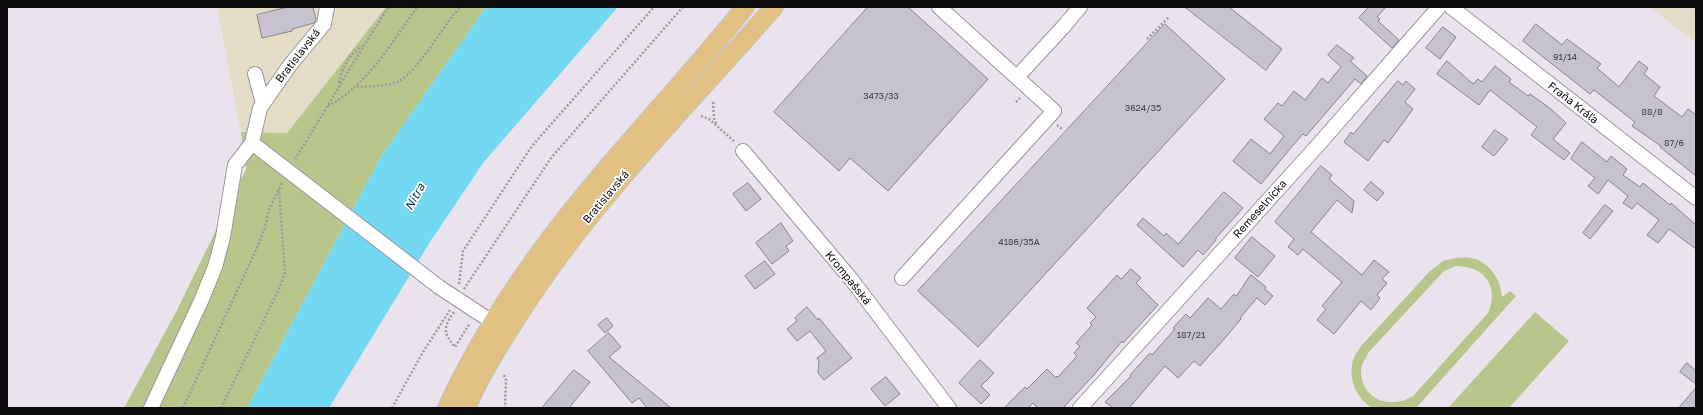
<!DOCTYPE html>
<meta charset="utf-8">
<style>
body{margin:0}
#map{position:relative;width:1703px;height:415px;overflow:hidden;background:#eae3ee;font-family:"Golos Text",sans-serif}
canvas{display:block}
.frame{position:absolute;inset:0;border:8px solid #0f0c10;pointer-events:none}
</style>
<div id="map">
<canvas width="1703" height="415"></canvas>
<div class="frame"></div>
</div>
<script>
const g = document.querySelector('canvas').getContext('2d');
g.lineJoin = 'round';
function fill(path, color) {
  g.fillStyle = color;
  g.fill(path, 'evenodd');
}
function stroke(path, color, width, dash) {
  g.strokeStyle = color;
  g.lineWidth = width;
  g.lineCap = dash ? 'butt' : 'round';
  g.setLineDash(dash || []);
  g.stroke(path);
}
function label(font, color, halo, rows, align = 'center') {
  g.font = font + ' "Golos Text",sans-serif';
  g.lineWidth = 3.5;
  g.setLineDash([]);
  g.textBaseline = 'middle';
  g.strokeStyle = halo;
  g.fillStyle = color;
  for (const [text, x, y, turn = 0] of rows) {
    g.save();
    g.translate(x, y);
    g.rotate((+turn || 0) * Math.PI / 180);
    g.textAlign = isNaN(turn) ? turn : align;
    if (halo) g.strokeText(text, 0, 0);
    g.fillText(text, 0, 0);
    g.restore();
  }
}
fill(new Path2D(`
 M217 7H386L287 133 241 132Z
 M1650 7H1696V43Z`), '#e4dcc6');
fill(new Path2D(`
 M386 7H486L380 158 247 408H124L176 312 246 169 241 132 287 133Z
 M1455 258C1460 258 1466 257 1471 258 1489 261 1501 280 1502 297L1510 291 1516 296 1416 408H1373C1355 399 1347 375 1354 357 1356 353 1359 350 1361 346L1430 271 1443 261ZM1456 266C1484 266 1500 286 1488 313L1413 396C1391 410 1361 400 1361 370 1361 365 1366 358 1368 353L1444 271Z
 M1535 312 1569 341 1509 408H1448Z`), '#b8c68c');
fill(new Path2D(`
 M486 7H618L483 163 430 242 329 408H247L380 158Z`), '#73d9f3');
const building = new Path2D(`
 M288 7H313L316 20 314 23 292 29V31L262 38 257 15Z
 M868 7H908L988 79 888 191 850 158 839 171 774 112Z
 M1185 7H1229L1282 49 1266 70Z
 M1369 7H1386L1377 17 1380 19 1378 21 1399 40 1392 48 1359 18Z
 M1165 24 1225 79 978 347 918 291Z
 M1536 24 1562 45 1567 39 1601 64 1597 68 1619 87 1639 61 1648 68 1644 74 1660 87 1654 96 1682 117 1688 109 1696 115V176L1660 147 1661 146 1632 126 1635 122 1594 90 1590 94 1523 41Z
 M1443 27 1456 37 1440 59 1426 48Z
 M1337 45 1354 58 1350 61 1367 76 1361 84 1355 79 1306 136 1303 134 1294 144 1261 184 1233 161 1251 139 1270 154 1284 136 1264 119 1278 103 1282 106 1294 91 1305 100 1322 78 1328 83 1341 67 1328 55Z
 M1447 61 1473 84 1478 79 1482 82 1495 66 1511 79 1509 82 1528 96 1530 94 1551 109 1566 123 1553 139 1570 153 1564 160 1531 135 1537 127 1490 90 1479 105 1437 74Z
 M1398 81 1403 85 1406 81 1415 89 1405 102 1413 109 1388 143 1384 140 1368 161 1344 142 1351 132 1353 134Z
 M1495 130 1508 139 1494 156 1482 147Z
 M1582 142 1607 162 1611 156 1627 169 1623 175 1640 187 1643 183 1670 205 1671 203 1696 225V249L1669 229 1658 243 1647 235 1659 220 1637 203 1632 209 1623 203 1628 196 1608 180 1598 194 1588 186 1595 178 1571 159Z
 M1321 166 1332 175 1329 179 1354 201 1352 213 1337 200 1311 232 1362 275 1374 260 1389 272 1382 279 1387 283 1377 295 1380 298 1371 310 1361 301 1334 334 1317 320 1326 309 1322 306 1342 282 1303 249 1298 255 1288 247 1294 239 1275 222Z
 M1371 182 1384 193 1377 201 1364 190Z
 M748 183 761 199 746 211 733 194Z
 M1224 192 1243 208 1216 238V240L1203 255 1198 250 1183 267 1137 225 1143 218 1164 236 1166 233 1178 244Z
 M1605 205 1613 211 1590 239 1583 233Z
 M781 223 793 241 786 246 789 251 772 264 756 243Z
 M1252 237 1275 256 1258 277 1235 258Z
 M765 261 775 274 755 289 745 276Z
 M1131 269 1141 278 1136 283 1158 305 1123 343 1122 341 1093 376 1063 408H1038L1033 403 1028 408H1004L1025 387 1027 389 1047 369 1056 378 1057 376 1058 377 1077 356 1074 353 1080 346 1076 343 1092 325 1090 323 1096 317 1087 308 1117 275 1121 279Z
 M1251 275 1266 287 1265 289 1273 296 1265 305 1257 298 1240 318 1241 319 1225 338 1200 366 1194 361 1178 378 1165 366 1129 408H1113L1105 402 1131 376 1130 375 1150 353 1152 355 1175 329 1173 328 1186 314 1190 318 1208 298 1221 309 1234 294 1236 296Z
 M807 307 818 320 819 318 852 358 824 380 818 373 819 361 817 358 826 351 810 331 797 341 787 329 797 321 795 318Z
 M607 318 613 326 605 333 598 325Z
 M609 333 621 347 609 357 671 408H647L639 398 632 403 588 351Z
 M980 360 994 373 981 386 990 395 981 404 959 383Z
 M1687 363 1696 371V384L1680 372Z
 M574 370 590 382 569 408H542Z
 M886 377 900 394 885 406 871 389Z
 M1696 388V408H1679Z`);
fill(building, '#c7c3ce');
stroke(building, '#86838d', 1);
const minor = new Path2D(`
 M1451 7 1696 198
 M255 74 263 103
 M1017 77 1065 25 1080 7
 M252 143 439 287 500 327
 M743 151 851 279 949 408
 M902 278 1054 111 939 7
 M151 408 201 301 215 267 223 237 235 165 252 143 260 108 290 65 324 24 327 7
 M1080 408 1319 144 1439 7`);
const major = new Path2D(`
 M447 408C474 349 510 292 549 240 610 159 682 86 745 7
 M466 408C480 376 499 345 518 316 590 202 686 108 774 7`);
stroke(minor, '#9b959e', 16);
stroke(major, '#c5c5c6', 20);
stroke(new Path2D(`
 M1147 39 1169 17
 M339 83C343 65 348 56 362 46
 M357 87C370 86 387 87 399 81 419 70 443 26 460 7
 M713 102 714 118 716 124
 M1016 102 1020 98
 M328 106C365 88 394 40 417 7
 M701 116 709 119 735 142
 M1057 125 1063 130
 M295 159C327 109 355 57 389 7
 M459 284 463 251 532 146 654 7
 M464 289 551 158 683 7
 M454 312C443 328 443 332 455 347L470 323
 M504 375 506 380 505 408
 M183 408 256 250 264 230 269 210 282 183
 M221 408 280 287 285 272 279 189
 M392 408 423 352 450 310`), '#9e99a1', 2.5, [2, 2]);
stroke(minor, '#fff', 14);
stroke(major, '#e1c182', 18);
label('9px', '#3d3a40', null, [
 ["91/14",1565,57],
 ["3473/33",881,96],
 ["3624/35",1143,108],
 ["88/8",1652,112],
 ["87/6",1674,143],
 ["4186/35A",1019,242],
 ["187/21",1191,335]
]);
label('11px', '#0f0c10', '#fff', [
 ["Bratislavská",298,56,-52],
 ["Fraňa Kráľa",1573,103,38],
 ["Bratislavská",606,197,-50],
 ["Remeselnícka",1260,209,-48],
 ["Krompašská",848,278,51]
]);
label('italic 12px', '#11404b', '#fff', [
 ["Nitra",415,197,-61]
]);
</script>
